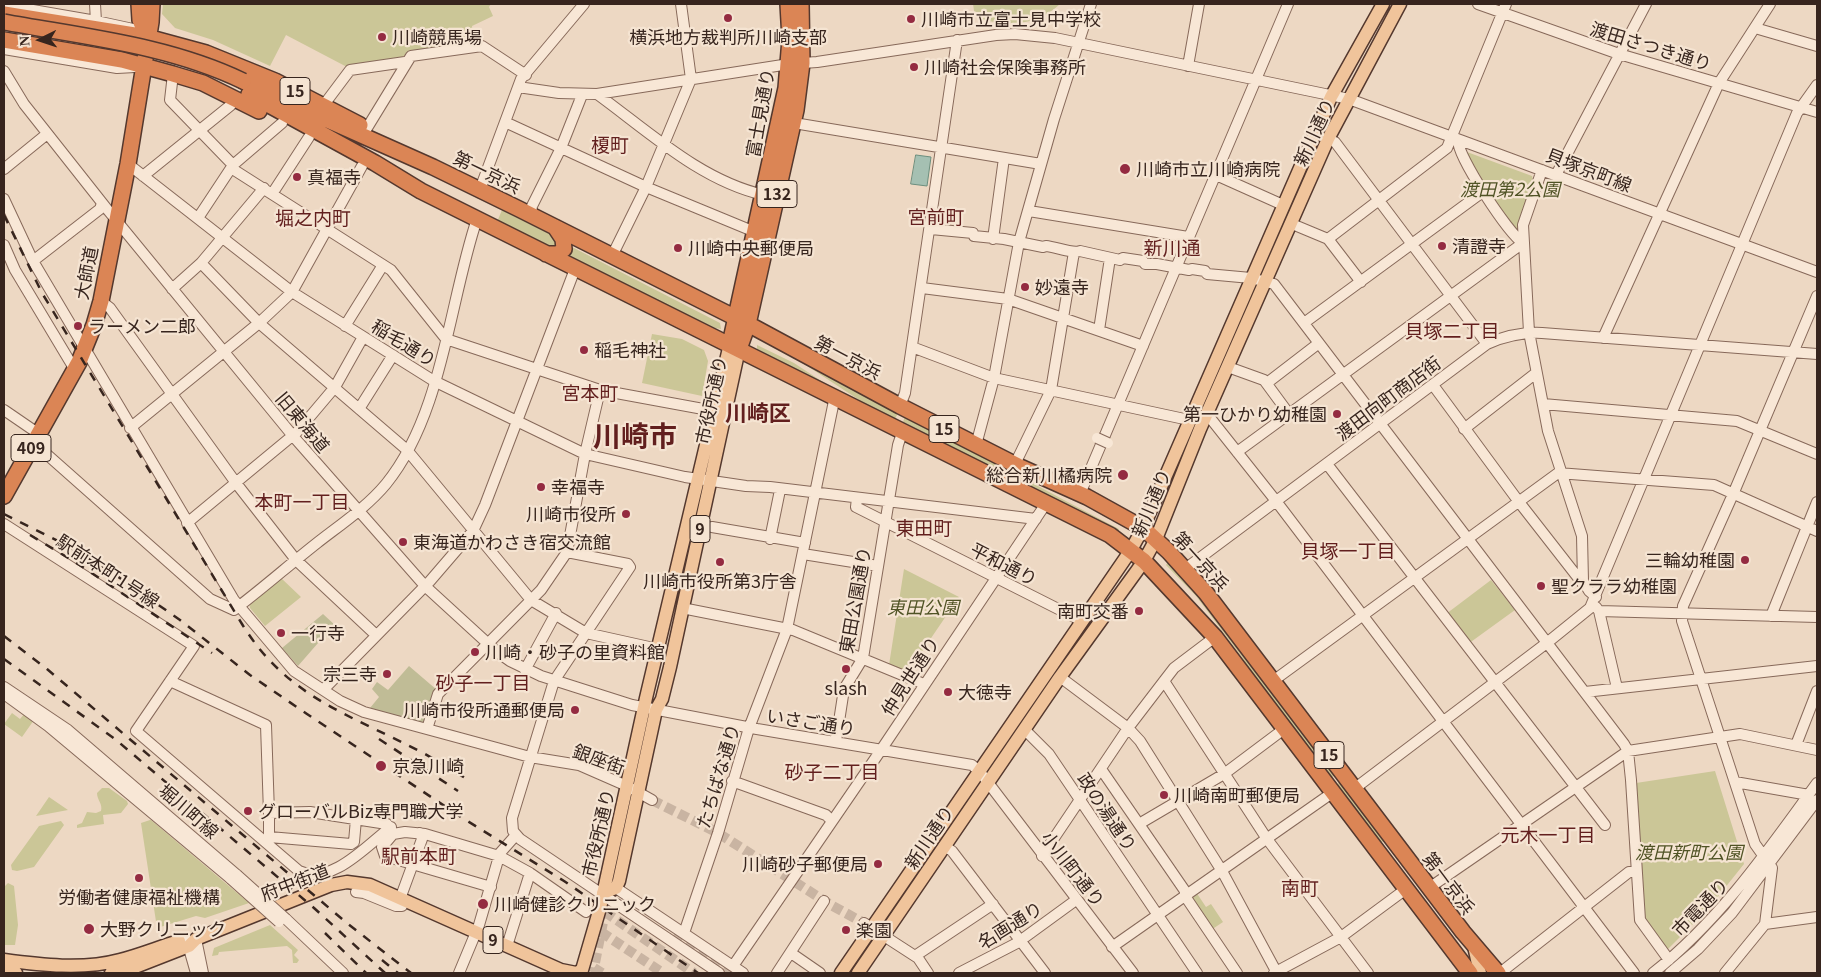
<!DOCTYPE html>
<meta charset="utf-8">
<style>
body{margin:0}
#map{position:relative;width:1821px;height:977px;overflow:hidden;background:#edd8c3;font-family:Georgia,serif}
canvas{display:block}
.frame{position:absolute;inset:0;border:5px solid #37251e;pointer-events:none}
.north{position:absolute;left:15px;top:15px;width:50px;height:50px;-webkit-text-stroke:4px #f5e4d2;paint-order:stroke;rotate:266deg;font-size:14px;font-weight:700;line-height:20px;text-align:center;color:#37251e}
.north::after{content:'';display:block;margin:auto;width:18px;height:22px;background:#37251e;clip-path:polygon(50% 0,100% 100%,50% 72%,0 100%)}
</style>
<div id="map">
<canvas width="1821" height="977"></canvas>
<div class="frame"></div>
<div class="north">N</div>
</div>
<script>
const g = document.querySelector('canvas').getContext('2d');
g.lineJoin = 'round';
function fill(path, color) {
  g.fillStyle = color;
  g.fill(path, 'evenodd');
}
function stroke(path, color, width, dash) {
  g.strokeStyle = color;
  g.lineWidth = width;
  g.lineCap = dash ? 'butt' : 'round';
  g.setLineDash(dash || []);
  g.stroke(path);
}
function label(font, color, halo, rows, align = 'center') {
  g.font = font + ' Georgia,"Noto Sans JP",serif';
  g.lineWidth = 4.5;
  g.setLineDash([]);
  g.textBaseline = 'middle';
  g.strokeStyle = halo;
  g.fillStyle = color;
  for (const [text, x, y, turn = 0] of rows) {
    g.save();
    g.translate(x, y);
    g.rotate((+turn || 0) * Math.PI / 180);
    g.textAlign = isNaN(turn) ? turn : align;
    if (halo) g.strokeText(text, 0, 0);
    g.fillText(text, 0, 0);
    g.restore();
  }
}
fill(new Path2D(`
 M163 4H491L489 7 493 16 472 26 474 43 406 53 402 60 347 67 286 35 270 66 213 40 175 28 162 14Z
 M973 4H1060C1036 27 1005 27 975 17Z
 M1467 152 1532 176 1533 180 1518 231 1515 233 1465 154Z
 M502 210 556 237 558 246 552 249 497 222Z
 M572 247 720 323 721 329 715 328 567 257Z
 M652 334 682 339 704 350 708 361 702 396 642 383Z
 M761 340 898 413 895 419 870 407 798 360Z
 M757 345 794 363 829 386 757 349Z
 M905 416C978 453 1048 492 1119 529L1118 532 903 422Z
 M1168 562 1206 605 1335 775 1330 779 1263 691 1242 657 1196 596 1166 565Z
 M904 569 959 597 908 672 889 665Z
 M281 578 301 597 265 626 250 608 249 602Z
 M1491 580 1515 610 1468 644 1446 614Z
 M12 713 20 719 25 713 34 720 22 737 4 724Z
 M1715 771 1744 864 1708 909 1668 949 1645 921 1636 783Z
 M1340 782 1385 840 1379 844 1335 786Z
 M102 788H109L127 801 128 804 121 813 103 815 104 824 77 828V825L82 823 87 812 96 813 101 811C103 804 97 800 97 793Z
 M49 797 68 810 36 816Z
 M150 820H151L249 903 205 918 196 916 157 928 141 823Z
 M61 821 64 825 34 867 17 871 12 870 11 865 39 826Z
 M8 883 14 886 18 925 15 945H4V887Z
 M1196 892 1206 907 1211 904 1223 922 1211 930 1189 896Z
 M270 925 298 950 294 955 299 960 297 963H293L292 950 287 946 219 952 218 955 212 956 214 948Z`), '#cbc697');
fill(new Path2D(`
 M323 614 336 626 326 637 325 635 298 666 282 648Z
 M409 666 437 690 426 724 370 708 379 697 372 689 377 682 388 690Z`), '#c0bc96');
const water = new Path2D(`
 M916 155 931 157 927 186 911 184Z`);
fill(water, '#a5c0b2');
stroke(water, '#6c8e7e', 1);
stroke(new Path2D(`
 M652 800 718 833 831 905 864 923
 M605 912 694 973
 M601 932 663 973
 M675 933 732 973
 M844 956 868 972
 M602 973 594 968 606 907
 M849 973 854 964`), '#c9b4a2', 10, [10, 5]);
const minor = new Path2D(`
 M95 4 96 21
 M1478 4 1619 54 1817 112
 M4 5 96 21 133 29
 M1755 28 1817 46
 M4 49 117 68 135 67
 M1188 66 1199 4
 M4 71 24 104 107 209 293 436 425 586 496 651 510 661 541 676 632 705 757 729 972 765 980 772 1133 973
 M173 74 170 100 233 165
 M518 87 559 93 597 94 789 64 817 62 996 35 1015 34 1055 38 1349 99 1817 272
 M597 94C648 131 701 181 764 195
 M323 106 350 70 405 62
 M505 122 646 187 755 232
 M794 123 1041 164
 M367 128 411 56 482 46 526 75
 M1328 139 1335 142 1487 344
 M128 164 292 292 434 381 585 454 685 477 746 486 770 487 1036 519
 M231 168 391 270 446 339 600 390 714 411
 M4 169 47 134
 M1542 170 1523 225 1529 332 1548 431 1582 536 1583 581 1589 591 1596 597
 M1216 175 1283 205
 M1556 175 1646 4
 M143 176 231 105
 M481 191 483 181 521 79 584 4
 M272 194 309 137
 M4 199 33 261 234 600 294 671 340 701 364 712 530 757 579 765 627 786 652 800
 M1029 211 1188 237
 M531 214 532 206 561 148 582 95
 M198 218 233 165 282 123
 M1292 224 1328 239 1361 282
 M931 229 973 233 974 236 1004 239 1043 247 1046 246C1056 247 1073 254 1080 251L1120 260 1123 258 1143 261 1145 264H1157L1189 270 1192 269 1205 271 1207 274 1251 278 1274 284 1624 744 1628 751 1631 780 1640 920 1669 960
 M993 239 1004 158
 M1328 239 1447 148 1506 4
 M4 245 15 270 75 370
 M612 256 646 187 691 79 681 4
 M33 261 100 209 102 203
 M201 263 259 323 407 450 531 600 586 633 658 649
 M922 288 1008 299 1143 346
 M172 289 201 263 264 188
 M101 301 110 308 236 483 296 560 376 635
 M1304 323 1484 191
 M345 326 383 265
 M1099 330 1110 258
 M1603 338 1719 83 1770 4
 M912 347 994 378 1189 420
 M1228 367 1264 380 1289 414
 M1267 383 1319 343
 M1433 385 1519 502 1583 584
 M1543 404 1737 421 1817 454
 M900 406 905 393 957 40
 M359 409 393 355
 M4 410 39 434
 M1207 414 1276 501 1634 973
 M130 428 259 323 292 292 362 166
 M1464 429 1536 373
 M34 443 210 599 234 610C262 589 289 565 317 543 340 525 367 507 386 484 443 414 449 302 477 219
 M976 445 994 378 1019 242 1054 119 1091 4
 M1237 452 1523 243C1508 233 1457 156 1458 140
 M1015 464 1051 390 1074 252
 M1327 464 1605 825
 M1080 494 1288 4
 M857 498 856 507 1082 621
 M187 523 297 432 335 387 363 337
 M4 524 194 646 136 731 299 871C332 886 367 845 391 827
 M712 527 805 543
 M770 539 780 490
 M567 552 628 564 630 567 554 681 512 818 513 831 520 839 719 973
 M803 554 878 566
 M1185 569 1487 344C1505 336 1523 332 1542 333L1817 354
 M1596 607 1599 611 1617 688
 M682 608 793 630 924 684
 M1599 611 1817 617
 M1771 616 1817 502
 M525 670 556 613
 M1060 677 1128 728 1140 741 1222 871 1277 973
 M170 681 266 725 269 813 310 812 387 824 393 833
 M1164 681 1267 839 1368 973
 M1273 681 1558 473 1714 485 1817 531
 M4 687 68 730 237 875
 M323 690 430 581 473 531 485 505 575 269
 M1585 692 1817 666
 M4 694 48 726 231 879
 M427 729 438 694 541 590 567 552 585 454 600 390
 M1025 730 1049 754 1197 973
 M836 741 844 689 863 658 898 445 903 430
 M1796 745 1817 691
 M1101 769 1185 891V896L1237 973
 M732 781 826 815 832 821
 M1735 782 1809 795
 M1354 789 1548 642 1590 608 1797 113 1817 85
 M269 813V837
 M1139 824 1224 774 1284 729
 M265 841 269 837 351 844 354 842 356 819
 M944 846 952 851 1045 973
 M1042 856 1128 728 1164 681 1174 668 1215 637
 M491 887 385 856 382 847 393 834 405 832 425 834 499 856 530 873 586 912
 M616 888 743 973
 M1429 888 1628 751 1740 734 1817 750
 M356 892 364 893 396 906H402
 M400 899 422 839 420 833
 M286 919 343 973
 M864 923 918 958 928 973
 M1765 924 1772 868 1755 844 1682 621 1683 606 1734 492 1817 296
 M684 933 718 833 749 728 787 629 835 396
 M186 938 196 973
 M196 939 203 973
 M507 946 530 873
 M1112 947 1332 793
 M791 953 820 973
 M915 956 993 904
 M733 966 881 750 1047 502
 M459 973 479 925 500 853 516 835
 M777 973 824 901
 M959 973 1017 943 1076 900
 M1274 973 1341 937 1406 889
 M1500 973 1629 872H1636
 M1653 973C1720 920 1767 852 1817 783
 M1670 973 1698 949 1732 913 1817 800
 M1725 973 1765 924 1817 917`);
const major = new Path2D(`
 M603 893 616 888 619 881 656 710 662 699 670 667 739 349
 M1474 946 1480 973
 M4 960C41 965 83 970 120 960 140 955 159 947 179 941
 M4 971 16 973
 M111 973 125 971 189 946 196 939 331 885 347 882 370 885 561 970 576 973 582 970 600 908 646 698 730 344
 M841 973 1131 550 1143 528 1331 97 1383 4
 M858 973 1060 677 1144 561 1156 539 1200 429 1328 139 1400 4`);
const highway = new Path2D(`
 M139 4 140 20 147 37
 M4 14 147 37 206 53 275 81 360 125
 M4 40 122 60 173 74 203 83 259 111
 M243 81 314 114 433 167 519 209 748 324 900 406 1018 466 1087 497 1143 528 1169 552 1206 593 1463 932 1498 973
 M249 94 375 163 421 191 1110 535 1144 561 1215 637 1470 973
 M546 254H558L564 249 563 239 555 227
 M730 344 786 88 790 39 788 4
 M739 349 748 324 796 110 802 63 801 4
 M4 496 79 362 94 325 101 301 128 164 151 22 152 4`);
stroke(minor, '#87695a', 12);
stroke(major, '#54382e', 15);
stroke(highway, '#54382e', 18);
stroke(minor, '#f8e7d6', 10);
stroke(major, '#f0c49b', 12);
stroke(highway, '#db8555', 15);
stroke(new Path2D(`
 M4 215 42 293 242 624C288 699 352 715 425 754 439 762 453 771 467 779
 M4 514 66 545 107 569 180 620 250 675 307 714 461 817 564 881 698 973
 M30 535 75 562 212 653
 M4 636 47 669 348 924 411 973
 M4 659 115 739 314 908 385 973
 M379 739 458 791
 M325 933 366 973
 M382 960 398 973`), '#37251e', 2.5, [9, 9]);
const minorBridge = new Path2D(`
 M1097 438 1108 443
 M237 875 286 919
 M231 879 279 922`);
const highwayBridge = new Path2D(`
 M4 22C85 37 168 45 243 81`);
stroke(minorBridge, '#87695a', 12, []);
stroke(highwayBridge, '#54382e', 18, []);
stroke(minorBridge, '#f8e7d6', 10);
stroke(highwayBridge, '#db8555', 15);
for (const [x, y, r, color] of [
 [728,18,5,"#942b41"],
 [911,19,5,"#942b41"],
 [382,37,5,"#942b41"],
 [914,67,5,"#942b41"],
 [1125,169,6,"#942b41"],
 [297,177,5,"#942b41"],
 [1442,246,5,"#942b41"],
 [678,248,5,"#942b41"],
 [1025,287,5,"#942b41"],
 [78,326,5,"#942b41"],
 [584,350,5,"#942b41"],
 [1337,414,5,"#942b41"],
 [1123,475,6,"#942b41"],
 [541,487,5,"#942b41"],
 [626,514,5,"#942b41"],
 [403,542,5,"#942b41"],
 [1745,560,5,"#942b41"],
 [720,562,5,"#942b41"],
 [1541,586,5,"#942b41"],
 [1139,611,5,"#942b41"],
 [281,633,5,"#942b41"],
 [475,652,5,"#942b41"],
 [846,669,5,"#942b41"],
 [387,674,5,"#942b41"],
 [948,692,5,"#942b41"],
 [575,710,5,"#942b41"],
 [381,766,6,"#942b41"],
 [1164,795,5,"#942b41"],
 [248,811,5,"#942b41"],
 [878,864,5,"#942b41"],
 [139,878,5,"#942b41"],
 [483,904,6,"#942b41"],
 [89,929,6,"#942b41"],
 [846,930,5,"#942b41"]
]) {
  const dot = new Path2D();
  dot.arc(x, y, r, 0, 2 * Math.PI);
  g.fillStyle = color;
  g.fill(dot);
  stroke(dot, '#f5e4d2', 2);
}
for (const [x, y, w] of [
 [295,91,30],
 [777,194,40],
 [944,429,30],
 [31,448,40],
 [700,529,20],
 [1329,755,30],
 [493,940,20]
]) {
  const box = new Path2D();
  box.roundRect(x - w / 2, y - 13.5, w, 27, 4);
  g.fillStyle = '#f5e4d2';
  g.fill(box);
  stroke(box, '#37251e', 1);
}
label('bold 16px', '#37251e', null, [
 ["15",295,91],
 ["132",777,194],
 ["15",944,429],
 ["409",31,448],
 ["9",700,529],
 ["15",1329,755],
 ["9",493,940]
]);
label('18px', '#37251e', '#f5e4d2', [
 ["川崎市立富士見中学校",921,19],
 ["川崎競馬場",392,37],
 ["横浜地方裁判所川崎支部",728,37,"center"],
 ["川崎社会保険事務所",924,67],
 ["川崎市立川崎病院",1136,169],
 ["真福寺",307,177],
 ["清證寺",1452,246],
 ["川崎中央郵便局",688,248],
 ["妙遠寺",1035,287],
 ["ラーメン二郎",88,326],
 ["稲毛神社",594,350],
 ["第一ひかり幼稚園",1327,414,"right"],
 ["総合新川橘病院",1112,475,"right"],
 ["幸福寺",551,487],
 ["川崎市役所",616,514,"right"],
 ["東海道かわさき宿交流館",413,542],
 ["三輪幼稚園",1735,560,"right"],
 ["川崎市役所第3庁舎",720,581,"center"],
 ["聖クララ幼稚園",1551,586],
 ["南町交番",1129,611,"right"],
 ["一行寺",291,633],
 ["川崎・砂子の里資料館",485,652],
 ["宗三寺",377,674,"right"],
 ["slash",846,688,"center"],
 ["大徳寺",958,692],
 ["川崎市役所通郵便局",565,710,"right"],
 ["京急川崎",392,766],
 ["川崎南町郵便局",1174,795],
 ["グローバルBiz専門職大学",258,811],
 ["川崎砂子郵便局",868,864,"right"],
 ["労働者健康福祉機構",139,897,"center"],
 ["川崎健診クリニック",494,904],
 ["大野クリニック",100,929],
 ["楽園",856,930]
], 'left');
label('18px', '#37251e', '#f5e4d2', [
 ["渡田さつき通り",1651,46,17],
 ["富士見通り",760,113,-80],
 ["新川通り",1314,132,-65],
 ["貝塚京町線",1589,170,21],
 ["第一京浜",487,172,26],
 ["大師道",86,273,-79],
 ["稲毛通り",404,343,32],
 ["第一京浜",848,357,28],
 ["渡田向町商店街",1388,398,-37],
 ["市役所通り",711,400,-78],
 ["旧東海道",303,422,50],
 ["新川通り",1151,503,-67],
 ["第一京浜",1201,561,48],
 ["平和通り",1004,564,27],
 ["駅前本町1号線",108,571,33],
 ["東田公園通り",855,600,-80],
 ["仲見世通り",910,676,-57],
 ["いさご通り",811,722,9],
 ["銀座街",599,759,20],
 ["たちばな通り",718,776,-73],
 ["堀川町線",189,811,41],
 ["政の湯通り",1107,812,56],
 ["市役所通り",598,833,-77],
 ["新川通り",929,837,-56],
 ["小川町通り",1073,869,52],
 ["府中街道",295,882,-21],
 ["第一京浜",1449,883,53],
 ["市電通り",1700,907,-46],
 ["名画通り",1010,925,-32]
]);
label('italic 18px', '#505325', '#f5e4d2', [
 ["渡田第2公園",1510,189],
 ["東田公園",923,607],
 ["渡田新町公園",1689,852]
]);
label('19px', '#621f1e', '#f5e4d2', [
 ["榎町",610,145],
 ["宮前町",936,217],
 ["堀之内町",313,218],
 ["新川通",1172,248],
 ["貝塚二丁目",1452,331],
 ["宮本町",590,393],
 ["本町一丁目",302,502],
 ["東田町",924,528],
 ["貝塚一丁目",1348,551],
 ["砂子一丁目",483,683],
 ["砂子二丁目",832,772],
 ["元木一丁目",1548,835],
 ["駅前本町",419,856],
 ["南町",1300,888]
]);
label('bold 22px', '#621f1e', '#f5e4d2', [
 ["川崎区",758,413]
]);
label('bold 28px', '#621f1e', '#f5e4d2', [
 ["川崎市",635,435]
]);
</script>
